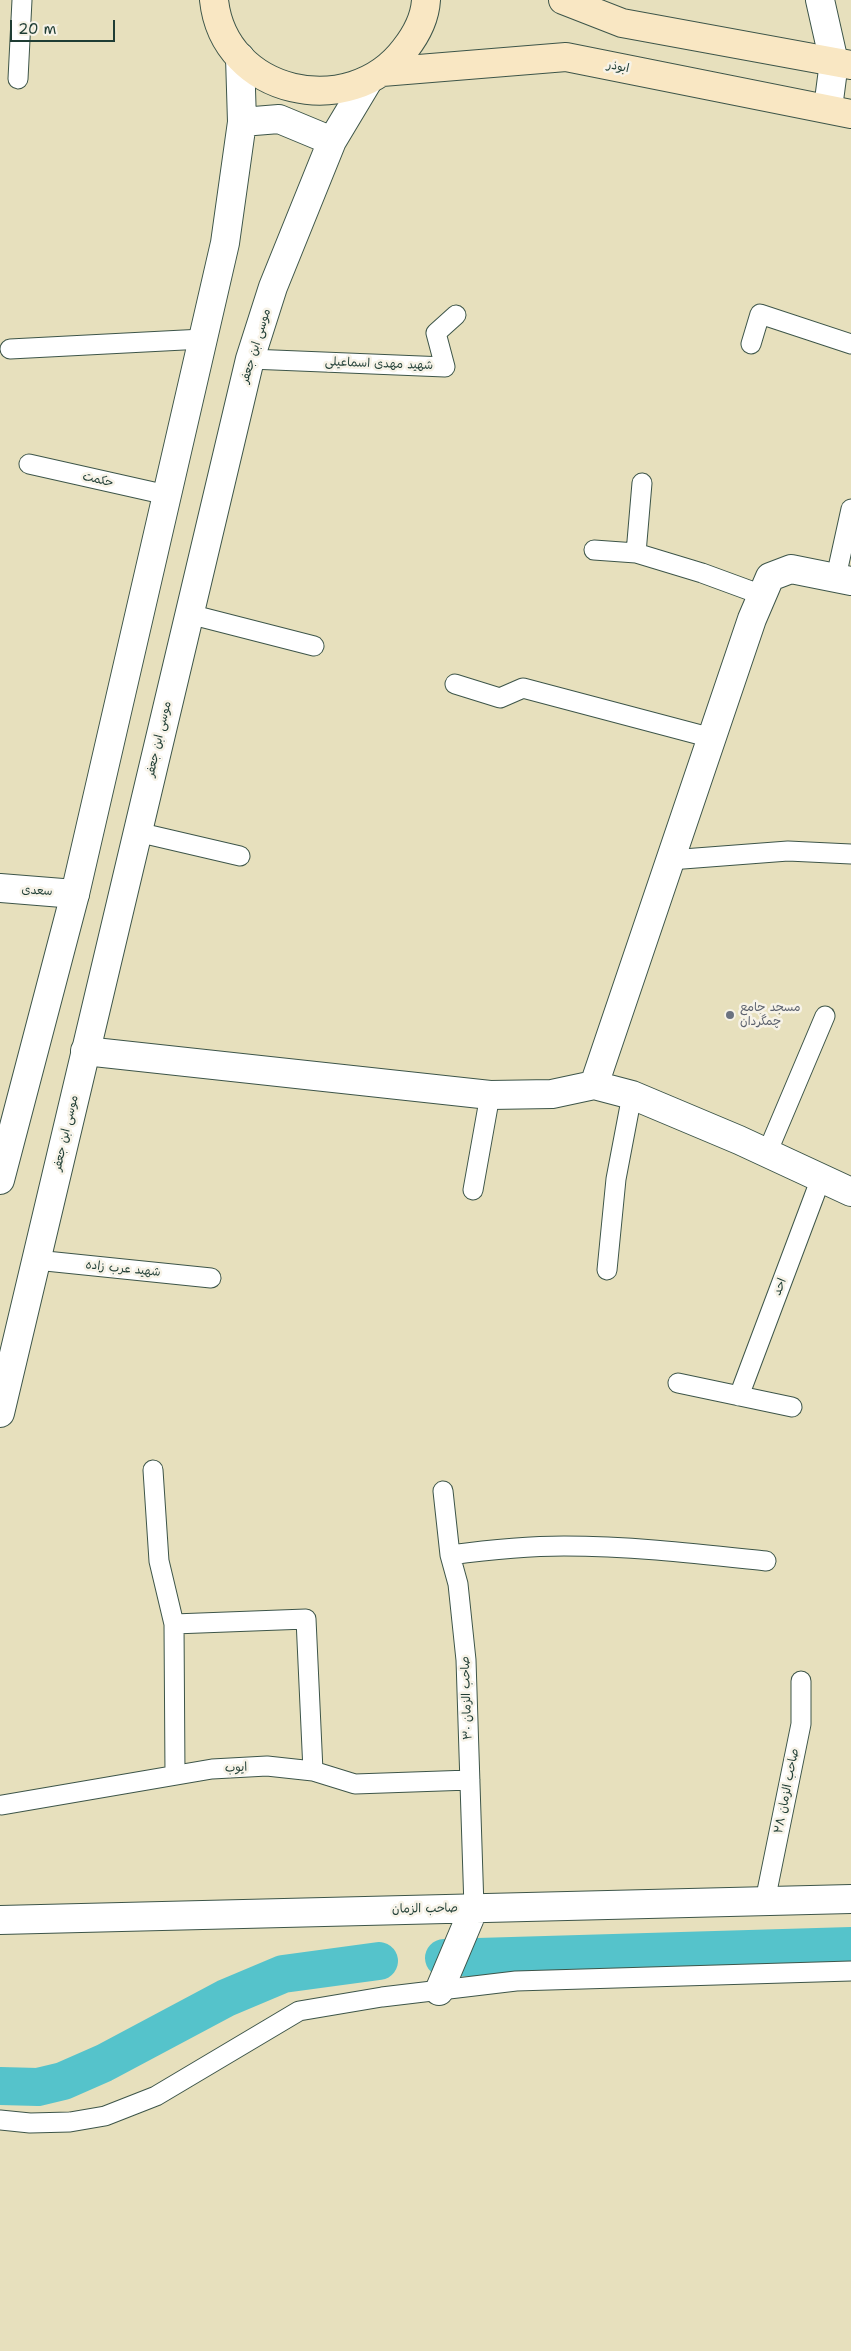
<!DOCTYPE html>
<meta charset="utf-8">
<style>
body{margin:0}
#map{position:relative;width:851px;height:2351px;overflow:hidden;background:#e7e0bd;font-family:"Shantell Sans",sans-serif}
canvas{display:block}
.scale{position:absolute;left:10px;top:20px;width:105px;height:22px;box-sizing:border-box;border:2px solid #1f3d34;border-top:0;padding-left:6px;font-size:15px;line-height:18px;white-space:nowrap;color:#1f3d34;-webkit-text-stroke:4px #f7f3e8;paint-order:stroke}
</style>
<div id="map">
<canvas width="851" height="2351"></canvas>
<div class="scale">20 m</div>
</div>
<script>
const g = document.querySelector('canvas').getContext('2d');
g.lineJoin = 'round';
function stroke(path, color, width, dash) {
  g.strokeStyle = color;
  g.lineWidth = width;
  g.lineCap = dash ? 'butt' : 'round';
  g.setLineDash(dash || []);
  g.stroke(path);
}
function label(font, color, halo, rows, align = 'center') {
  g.font = font + ' "Shantell Sans","Playpen Sans Arabic",sans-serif';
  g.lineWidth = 5;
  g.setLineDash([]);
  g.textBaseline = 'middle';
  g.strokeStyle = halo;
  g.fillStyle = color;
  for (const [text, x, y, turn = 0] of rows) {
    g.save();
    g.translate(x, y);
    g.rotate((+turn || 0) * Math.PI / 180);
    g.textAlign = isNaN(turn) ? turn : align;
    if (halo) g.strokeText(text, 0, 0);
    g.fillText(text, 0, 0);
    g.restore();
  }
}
stroke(new Path2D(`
 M444 1958 851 1946
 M0 2086 38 2087 63 2081 104 2063 226 1998 283 1974 379 1961`), '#55c3cb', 38);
const service = new Path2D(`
 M18 79 22 0
 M751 344 760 314 851 344
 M10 349 203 339
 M250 359 445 367 436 333 456 315
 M29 464 167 495
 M594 550 636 553 702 573 762 595
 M636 553 642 483
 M836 577 851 509
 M189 614 314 646
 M455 684 500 698 523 688 712 738
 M137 832 240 856
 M670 860 788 851 851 854
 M767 1153 825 1016
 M473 1190 490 1095
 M36 1260 211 1278
 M607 1270 616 1179 632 1095
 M678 1383 792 1407
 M739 1396 821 1178
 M153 1470 159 1561 174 1624 175 1775
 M443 1491 450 1555 458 1584 466 1660 474 1908
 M450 1555C488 1550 526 1546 564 1546 632 1546 700 1554 766 1561
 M174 1624 306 1619 313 1771
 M2 1805 212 1769 267 1766 313 1771 355 1784 470 1780
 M765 1901 801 1724V1681
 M0 2120 30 2123 70 2122 105 2116 156 2096 299 2011 382 1997 516 1981 851 1971`);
const minor = new Path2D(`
 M820 0 834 62 828 108
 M0 888 75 894
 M85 1051 490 1095 552 1094 594 1085 632 1095 739 1140 851 1192
 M594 1085 752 619 770 577 791 569 851 581`);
const tertiary = new Path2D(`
 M242 122 279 119 332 141
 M0 1180 75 894 225 243 242 122 240 57
 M0 1413 250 359 273 287 332 141 368 81
 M0 1920 851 1899
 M439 1991 474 1908`);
const secondary = new Path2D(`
 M214 0C224 95 350 122 405 49 416 35 425 17 426 0
 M563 0 622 23 851 65
 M382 72 566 57 851 114`);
stroke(service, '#3d5549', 21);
stroke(minor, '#3d5549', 30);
stroke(tertiary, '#3d5549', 30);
stroke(secondary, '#3d5549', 30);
stroke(service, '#fff', 19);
stroke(minor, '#fff', 28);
stroke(tertiary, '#fff', 28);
stroke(secondary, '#f9e7c3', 28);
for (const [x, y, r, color] of [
 [730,1015,5,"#6b7280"]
]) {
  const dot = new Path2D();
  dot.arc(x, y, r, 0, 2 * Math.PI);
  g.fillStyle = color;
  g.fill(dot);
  stroke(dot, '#f7f3e8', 2);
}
label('12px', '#1f3d34', '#f7f3e8', [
 ["ابوذر",618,67,11],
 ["موسی ابن جعفر",256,346,-73],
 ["شهید مهدی اسماعیلی",379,364,2],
 ["حکمت",98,480,13],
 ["موسی ابن جعفر",159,739,-77],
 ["سعدی",37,891,4],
 ["موسی ابن جعفر",66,1133,-77],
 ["شهید عرب زاده",123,1269,6],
 ["احد",780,1287,-69],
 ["صاحب الزمان ۳۰",467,1698,-92],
 ["ایوب",236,1768,-3],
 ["صاحب الزمان ۲۸",787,1791,-79],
 ["صاحب الزمان",425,1909,-1]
]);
label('12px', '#5b616d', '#f7f3e8', [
 ["مسجد جامع",740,1008],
 ["چمگردان",740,1022]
], 'left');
</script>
